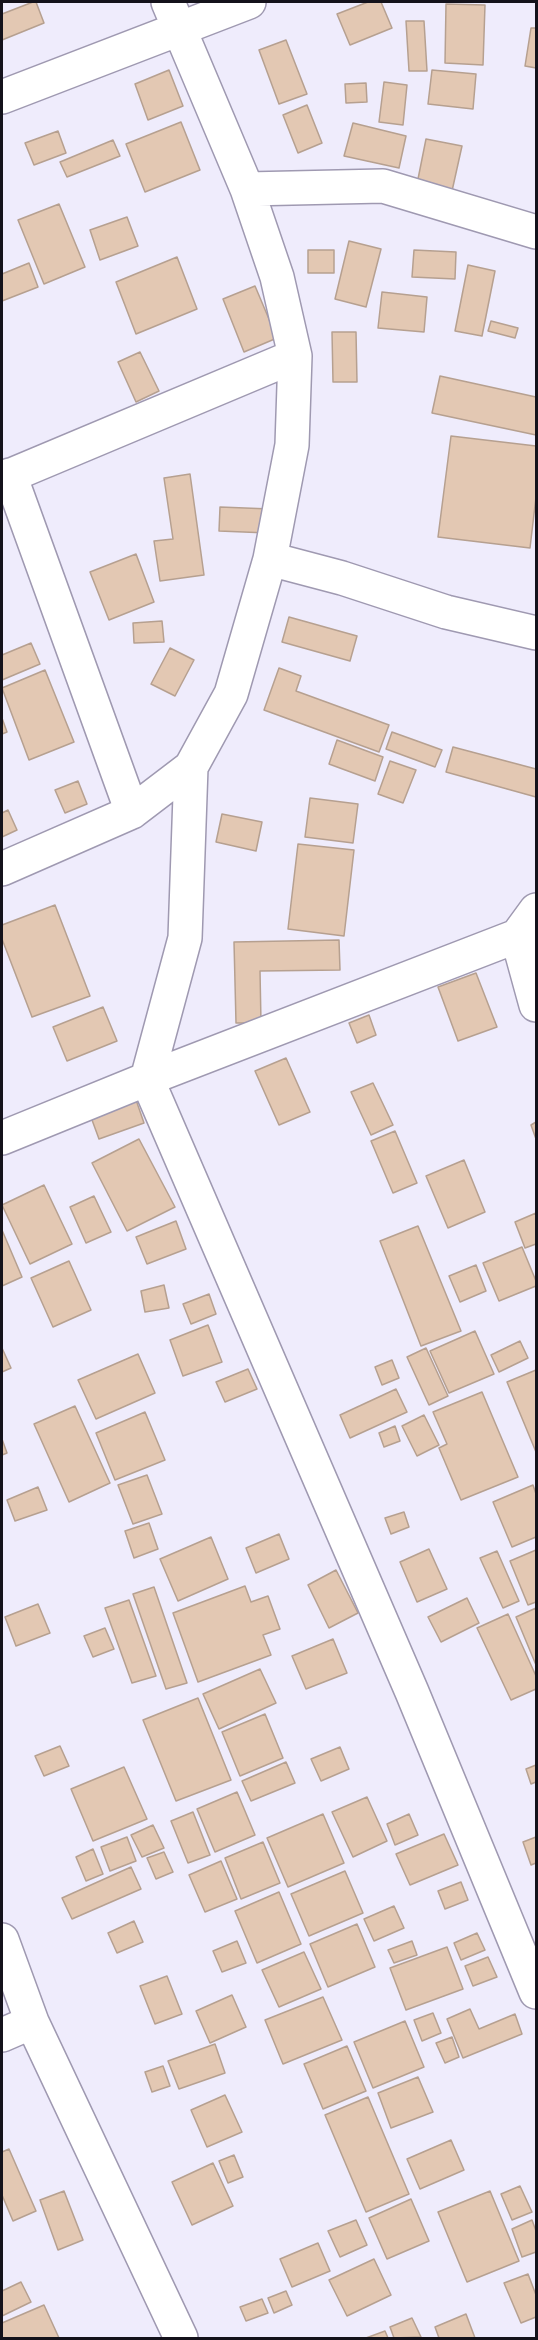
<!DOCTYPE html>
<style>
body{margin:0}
#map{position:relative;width:538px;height:2340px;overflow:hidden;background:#efecfc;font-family:"PT Sans Narrow",sans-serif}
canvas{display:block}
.frame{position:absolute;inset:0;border:3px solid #14121b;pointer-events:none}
</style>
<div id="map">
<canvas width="538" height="2340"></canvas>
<div class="frame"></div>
</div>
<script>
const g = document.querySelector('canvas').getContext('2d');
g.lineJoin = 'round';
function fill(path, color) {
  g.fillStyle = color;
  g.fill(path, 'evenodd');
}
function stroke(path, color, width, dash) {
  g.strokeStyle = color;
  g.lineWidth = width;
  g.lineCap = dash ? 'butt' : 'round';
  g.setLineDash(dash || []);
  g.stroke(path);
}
const building = new Path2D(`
 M33 2H36L44 23 2 40V14Z
 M368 2H381L392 28 350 45 337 14Z
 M446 4 485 5 483 65 445 63Z
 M406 21H424L427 71H409Z
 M531 28H536V68L525 66Z
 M286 40 307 94 279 104 259 50Z
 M169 70 183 106 148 120 135 84Z
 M432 70 476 74 473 109 428 104Z
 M384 82 407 85 403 125 379 122Z
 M366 83 367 102 346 103 345 84Z
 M307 105 322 143 298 153 283 115Z
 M181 122 200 170 145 192 126 144Z
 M353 123 406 136 399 168 344 156Z
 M58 131 66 153 34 165 25 143Z
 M426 139 462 146 452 191 417 184Z
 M113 140 120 156 67 177 60 162Z
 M59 204 85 267 44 284 18 220Z
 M127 217 138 246 100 260 90 230Z
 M349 241 381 249 366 307 335 299Z
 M308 250H334V273H308Z
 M414 250 456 252 455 279 412 277Z
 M177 257 197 309 136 334 116 282Z
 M29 263 38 287 2 301V274Z
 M468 265 495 271 482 336 455 331Z
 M255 286 277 338 244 352 223 299Z
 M382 292 427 297 424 332 378 328Z
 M491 321 518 328 515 338 488 331Z
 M332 332H356L357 382H333Z
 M140 352 159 391 136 402 118 362Z
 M440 376 536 397V435L432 413Z
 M451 436 536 446V497L530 548 438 537Z
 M190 474 204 575 160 581 154 541 173 539 164 478Z
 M220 507 270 509 268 533 219 531Z
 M136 554 154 602 109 620 90 572Z
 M289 617 357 636 350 661 282 642Z
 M162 621 164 642 134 643 133 623Z
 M31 643 40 664 2 680V655Z
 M170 648 194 660 175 696 151 684Z
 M279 668 301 676 296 691 389 725 379 752 264 710Z
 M45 670 74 742 29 760 2 688Z
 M2 718 7 732 2 734Z
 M392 732 442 750 435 767 386 749Z
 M337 740 383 757 375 781 329 764Z
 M453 747 536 769V797L446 772Z
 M390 761 416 770 403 803 378 794Z
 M78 781 87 804 65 813 55 790Z
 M310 798 358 804 353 843 305 837Z
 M8 810 17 830 2 837V813Z
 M222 814 262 822 256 851 216 842Z
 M298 844 354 850 344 936 288 929Z
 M55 905 90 996 32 1017 2 939V925Z
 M339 940 340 970 260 971 261 1023H236L234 942Z
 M476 973 497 1027 458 1041 438 987Z
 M103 1007 117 1041 67 1061 53 1027Z
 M369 1015 376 1035 357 1043 349 1023Z
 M286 1058 310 1112 279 1125 255 1071Z
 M373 1083 393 1125 371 1135 351 1092Z
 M134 1094 144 1123 99 1139 88 1109Z
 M536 1122V1139L531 1125Z
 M395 1131 417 1183 393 1193 371 1141Z
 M139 1139 175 1207 127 1231 92 1163Z
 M464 1160 485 1212 448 1228 426 1176Z
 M44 1185 72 1244 30 1264 2 1205Z
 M94 1196 111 1232 86 1243 70 1207Z
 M536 1213V1244L525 1248 515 1222Z
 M176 1221 186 1249 147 1264 136 1237Z
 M418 1226 461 1331 421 1346 380 1241Z
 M2 1230 22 1277 2 1286Z
 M522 1247 536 1281V1286L499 1301 483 1263Z
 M69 1261 91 1310 53 1327 31 1278Z
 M476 1265 486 1291 460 1302 449 1276Z
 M164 1285 169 1308 145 1312 141 1291Z
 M209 1294 216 1314 191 1324 183 1304Z
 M208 1325 222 1362 183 1376 170 1340Z
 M475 1331 494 1374 449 1393 430 1351Z
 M520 1341 528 1358 499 1372 491 1355Z
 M2 1348 11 1368 2 1372Z
 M426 1348 448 1396 429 1405 407 1357Z
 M138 1354 155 1393 96 1419 78 1380Z
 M392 1360 399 1378 382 1385 375 1367Z
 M248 1369 257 1389 225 1402 216 1382Z
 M536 1370V1452L507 1382Z
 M396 1389 407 1412 350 1438 340 1415Z
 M482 1392 518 1477 461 1500 439 1448 447 1444 433 1412Z
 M75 1406 110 1483 69 1502 34 1424Z
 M145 1412 165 1460 115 1480 96 1433Z
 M424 1415 439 1445 417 1456 402 1426Z
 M395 1426 400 1441 384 1447 379 1433Z
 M2 1439 7 1453 2 1455Z
 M147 1475 162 1514 133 1524 118 1485Z
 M533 1485 536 1494V1537L512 1547 493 1502Z
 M38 1487 47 1510 15 1521 7 1500Z
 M404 1512 409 1527 391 1534 385 1518Z
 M149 1523 158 1549 134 1558 125 1531Z
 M279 1534 289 1559 256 1573 246 1548Z
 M211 1537 228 1579 178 1601 160 1559Z
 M429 1549 447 1589 417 1602 400 1562Z
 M536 1550V1602L528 1605 510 1561Z
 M497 1551 519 1601 503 1608 480 1558Z
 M336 1570 358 1613 329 1628 308 1585Z
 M245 1586 251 1602 268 1596 280 1629 263 1635 271 1655 198 1682 173 1613Z
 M154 1587 187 1683 166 1689 133 1594Z
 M467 1598 479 1623 441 1642 428 1617Z
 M129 1600 156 1676 132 1683 105 1608Z
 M38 1604 50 1633 16 1646 5 1617Z
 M536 1608V1665L516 1617Z
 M508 1614 536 1676V1689L511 1700 477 1628Z
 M105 1628 114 1649 93 1657 84 1636Z
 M333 1639 347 1673 306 1689 292 1656Z
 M260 1669 276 1703 219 1729 203 1694Z
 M198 1698 231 1780 176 1801 143 1720Z
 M265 1714 283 1758 240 1776 222 1732Z
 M60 1746 69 1766 44 1776 35 1756Z
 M340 1747 349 1769 321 1781 311 1759Z
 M286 1762 295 1783 251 1801 242 1781Z
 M536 1765V1782L531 1784 526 1769Z
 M124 1767 147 1819 93 1841 71 1789Z
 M237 1792 255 1835 215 1852 197 1809Z
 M367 1797 387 1841 353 1857 332 1812Z
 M193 1812 210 1855 188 1863 171 1821Z
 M323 1814 344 1863 288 1887 267 1838Z
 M409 1814 418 1835 395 1845 387 1824Z
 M153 1825 164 1848 142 1857 131 1835Z
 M444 1834 458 1865 410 1885 396 1854Z
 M127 1837 136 1861 110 1871 101 1847Z
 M536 1837V1863L531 1865 523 1842Z
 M263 1842 280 1883 241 1899 225 1858Z
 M93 1849 103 1874 86 1881 76 1857Z
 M164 1852 173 1872 156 1879 147 1858Z
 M221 1861 237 1899 205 1912 189 1875Z
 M131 1867 141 1889 72 1919 62 1898Z
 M345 1871 363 1913 309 1936 291 1894Z
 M461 1882 468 1900 445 1909 438 1891Z
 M279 1892 301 1944 257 1963 235 1911Z
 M394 1906 404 1928 374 1941 364 1919Z
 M134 1921 143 1942 117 1953 108 1933Z
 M357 1924 375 1967 328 1987 310 1944Z
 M477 1933 485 1950 461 1960 454 1943Z
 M237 1941 246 1963 222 1972 213 1951Z
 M412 1941 417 1955 394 1963 388 1950Z
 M447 1947 463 1989 406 2010 390 1968Z
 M304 1952 321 1989 279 2007 262 1970Z
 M488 1957 497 1977 473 1986 465 1966Z
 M167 1976 182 2014 155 2024 140 1986Z
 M232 1995 246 2027 210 2043 196 2011Z
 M323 1997 342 2040 283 2064 265 2020Z
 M470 2009 479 2029 515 2014 522 2034 463 2058 447 2019Z
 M433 2013 441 2033 422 2041 414 2020Z
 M405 2021 424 2067 373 2088 354 2042Z
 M452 2037 459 2057 445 2063 436 2043Z
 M215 2044 225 2073 179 2089 168 2061Z
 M347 2046 366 2091 323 2109 304 2064Z
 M163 2066 170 2086 152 2092 145 2072Z
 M418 2077 433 2112 391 2128 378 2093Z
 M225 2095 242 2132 207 2147 191 2110Z
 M368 2097 409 2194 366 2212 325 2115Z
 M451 2140 464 2170 420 2189 407 2159Z
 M9 2149 36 2211 13 2221 2 2195V2152Z
 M234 2155 243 2177 228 2183 219 2161Z
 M213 2163 233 2206 192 2225 172 2182Z
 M520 2186 532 2212 512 2220 501 2194Z
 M64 2191 83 2240 58 2250 40 2200Z
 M490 2191 519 2261 467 2282 438 2212Z
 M411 2199 429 2241 387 2259 369 2218Z
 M356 2220 367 2245 340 2257 328 2231Z
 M532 2220 536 2231V2252L522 2257 512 2229Z
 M318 2243 330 2271 292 2287 280 2259Z
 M374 2259 391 2295 347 2316 329 2280Z
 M528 2274 536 2295V2317L521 2323 504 2283Z
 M21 2282 31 2302 2 2316V2291Z
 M286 2291 292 2305 274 2313 268 2298Z
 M262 2299 268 2313 246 2321 240 2307Z
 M44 2305 59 2338H2V2323Z
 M466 2314 475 2338H439L435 2327Z
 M412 2318 421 2337 394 2338 390 2327Z
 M385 2331 388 2338H366Z`);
fill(building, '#e3c8b3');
stroke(building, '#b6a090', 1.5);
const street = new Path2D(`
 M2 97 249 2
 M247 189 383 186 536 232
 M10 475 132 812
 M2 479 295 356
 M270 559 342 578 446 612 536 633
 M191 767 185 938 147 1079 412 1692 536 1992
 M2 869 132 812 191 767 231 694 270 559 292 445 295 356 277 277 247 189 168 2
 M517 936 536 1005
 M2 1138 147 1079 517 936 536 910
 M2 1940 32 2022 181 2338
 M2 2035 32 2022`);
stroke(street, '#9f99b1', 36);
stroke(street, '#fff', 33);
</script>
